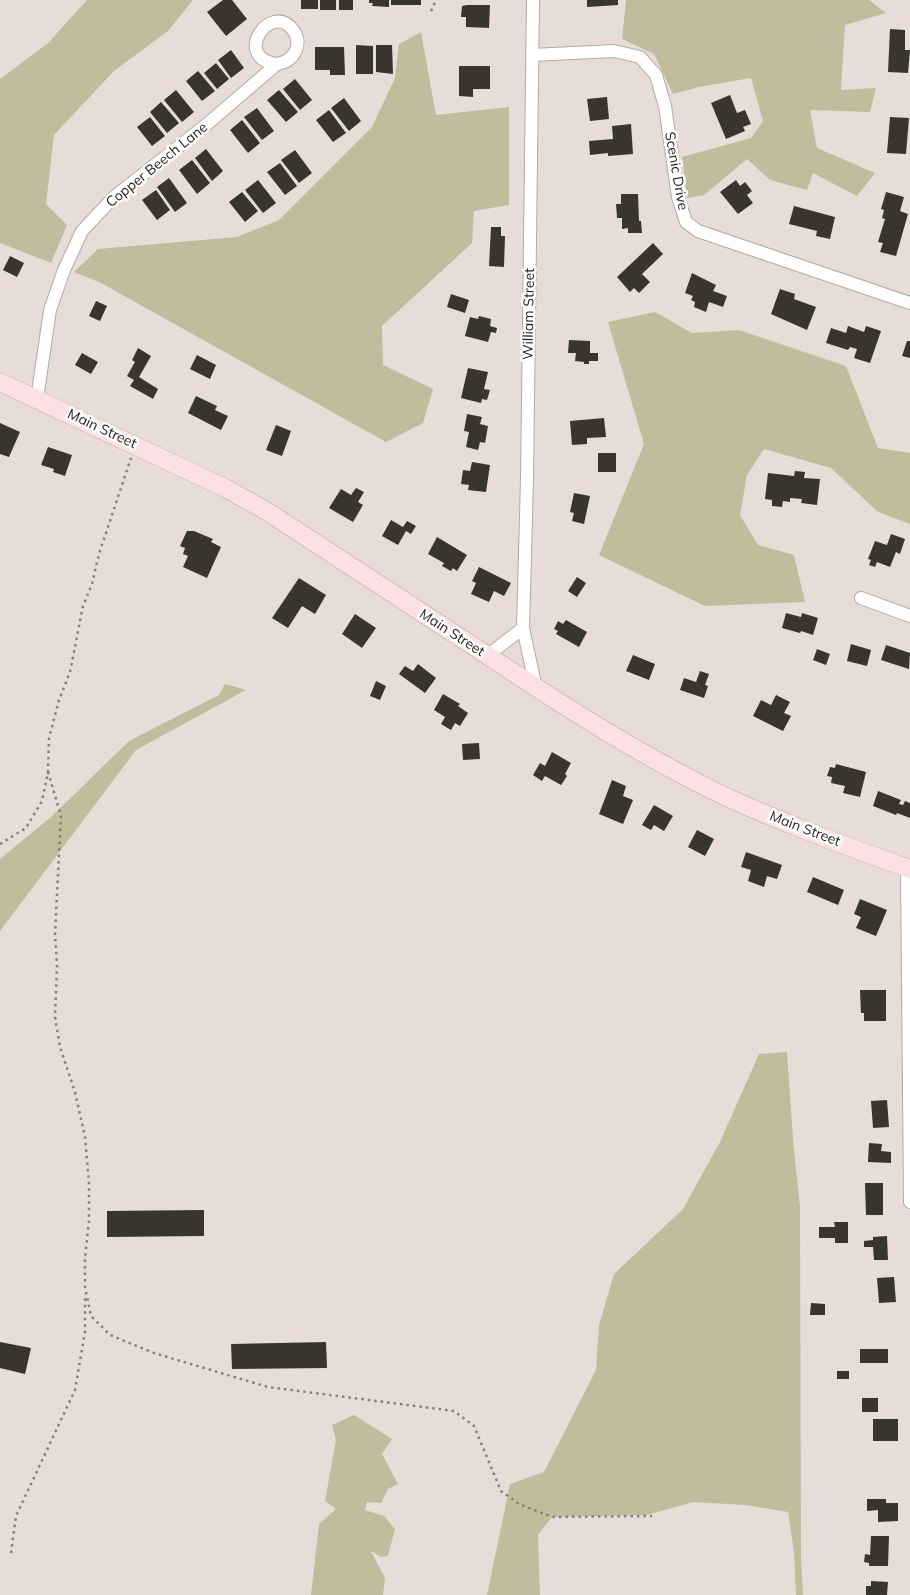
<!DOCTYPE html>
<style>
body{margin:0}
canvas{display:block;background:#e7dcd8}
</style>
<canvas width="910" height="1595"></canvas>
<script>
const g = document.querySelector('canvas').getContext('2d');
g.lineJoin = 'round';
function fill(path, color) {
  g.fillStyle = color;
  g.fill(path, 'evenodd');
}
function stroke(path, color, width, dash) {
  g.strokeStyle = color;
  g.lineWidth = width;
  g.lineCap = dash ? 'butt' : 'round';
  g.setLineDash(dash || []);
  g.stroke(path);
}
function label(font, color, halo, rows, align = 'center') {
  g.font = font + ' Mulish,sans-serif';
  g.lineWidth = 5;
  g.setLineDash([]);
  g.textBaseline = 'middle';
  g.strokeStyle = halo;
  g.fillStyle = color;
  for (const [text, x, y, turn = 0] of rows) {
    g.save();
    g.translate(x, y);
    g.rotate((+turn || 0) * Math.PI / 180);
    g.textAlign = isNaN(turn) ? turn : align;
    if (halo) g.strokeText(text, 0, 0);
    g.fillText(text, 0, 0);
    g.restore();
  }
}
fill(new Path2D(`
 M87 0H193L168 31 114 71 54 135 46 204 67 225 51 263 0 243V79L48 43Z
 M626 0H869L886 13 845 25 841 90 876 88 870 112 810 110 817 148 875 173 857 196 813 173 807 190 770 180 747 159 704 195 687 198 682 157 751 138 763 121 751 78 699 87 673 94 654 54 622 39Z
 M421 32 436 115 509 107V205L474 211 472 243 382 326 383 365 433 389 423 423 386 442 101 283 74 272 98 249 237 237 279 220 372 127 395 78 399 44Z
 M655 312 692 333 739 330 846 366 878 448 910 453V524L878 512 831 468 764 449 747 475 740 515 758 545 794 555 805 602 705 606 599 555 644 444 608 322Z
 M225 684 246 690 136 750 0 931V859L51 817 129 741 219 695Z
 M787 1052 793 1140 800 1206 801 1556 803 1595H796L794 1552 788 1512 745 1505 693 1502 647 1515 552 1517 538 1535 540 1595H487L510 1484 544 1472 596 1370 599 1325 614 1274 683 1209 720 1142 759 1054Z
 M354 1415 392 1439 382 1454 398 1484 388 1489 381 1503 367 1502 365 1510 384 1516 395 1529 388 1556 381 1557 371 1551 385 1578 383 1595H311L319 1524 336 1509 325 1501 336 1440 332 1425Z`), '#c3bc9c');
fill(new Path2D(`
 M223 0H232L247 19 226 36 207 12Z
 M301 0H318V9H301Z
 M320 0H336V10H320Z
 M339 0H353V10H339Z
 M369 0H389V7L372 6 373 3H369Z
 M391 0H421V5H391Z
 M587 0H618V5L587 7Z
 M467 5H490L489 28 466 27V17H461L462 6Z
 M890 29 905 30V50H910L908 73 888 72Z
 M356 45 373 46V74H356Z
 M376 45H392L393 74 376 72Z
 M315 47H344L345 75H330V70H315Z
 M231 50 244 68 231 78 218 60Z
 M216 63 229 79 217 89 204 73Z
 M459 66H490V89H473V97L459 96Z
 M198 71 215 91 202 101 186 81Z
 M295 79 312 100 300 110 283 89Z
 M176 90 194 112 182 122 164 100Z
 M279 90 298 112 286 122 267 100Z
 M730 95 737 113 745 110 751 124 743 127 745 131 726 139 711 103Z
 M607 97 609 119 590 121 587 99Z
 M344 98 361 121 349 131 331 108Z
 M161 102 179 123 167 133 150 112Z
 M257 108 274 131 262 140 244 117Z
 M329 110 346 133 333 142 316 120Z
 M150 117 165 136 152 146 137 127Z
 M890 117 909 118 906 154 887 153Z
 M242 120 260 143 248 153 230 130Z
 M631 124 633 154 608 156V153L590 155 589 141 613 139 612 126Z
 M206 149 223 171 212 181 195 158Z
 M295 150 312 173 299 183 281 160Z
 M192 160 210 183 197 194 179 170Z
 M280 163 297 186 285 195 267 172Z
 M169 178 187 203 175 212 157 187Z
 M258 180 276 203 263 213 245 190Z
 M736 180 740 186 745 182 752 191 747 195 753 203 738 214 720 192Z
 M156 190 170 210 157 220 142 200Z
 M242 192 258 211 245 222 229 202Z
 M886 192 904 197 900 211 908 214 896 256 880 252 883 243 878 242 885 219 882 218 884 210 881 209Z
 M621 194H638L639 221H641L642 233H628V228L622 229V218H617L616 204H621Z
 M794 206 835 217 830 239 816 236 817 231 789 224Z
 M491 227H501V236H505L504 267 489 266Z
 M653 243 663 254 642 274 650 282 639 293 634 288 630 292 617 277Z
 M10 256 24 263 17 277 3 270Z
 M692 273 716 285 713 291 727 296 723 307 709 302 706 312 694 307 695 302 691 300 693 296 685 293Z
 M780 289 795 294 794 299 816 307 807 330 771 314Z
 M451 294 469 300 465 313 447 307Z
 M96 301 107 306 100 321 89 316Z
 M479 316 491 319 490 326 497 328 496 333 491 332 488 342 465 336 470 317 478 319Z
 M848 326 864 332 866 326 881 331 870 363 854 358 857 349 850 347 848 350 826 343 831 328 846 333Z
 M569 340 590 341V353H598V361H589V364H584V362L575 361 576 353H568Z
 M907 341H910V358L902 356Z
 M138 348 151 356 139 377 158 389 153 399 130 386 134 380 127 376 135 362 132 360Z
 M82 353 98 362 91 374 75 365Z
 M197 355 216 365 210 379 190 369Z
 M468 368 488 372 484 389 490 390 487 400 482 399 481 403 461 398Z
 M196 396 217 406 215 410 228 416 221 430 188 413Z
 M467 414 482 417 480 424 488 426 485 443 480 442 478 450 466 447 469 432 464 431Z
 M604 418 606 437 587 438V444L572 445 570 421Z
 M0 423 20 432 9 457 0 454Z
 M276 425 291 431 282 456 266 450Z
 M48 447 72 455 65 476 53 472 54 469 41 465Z
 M598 453H616V472H598Z
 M472 462 490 465 486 492 468 490 469 485 461 484 463 470 470 471Z
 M795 471 805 472 804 478 820 479 817 505 801 503 802 499 790 498V502L783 501 782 507 772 506V500L765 499 768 473 794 476Z
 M356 488 364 492 358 502 363 505 353 522 329 508 341 489 351 495Z
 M574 493 590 496 584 524 572 521 574 513 570 512Z
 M391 520 403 527 407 521 416 526 411 534 406 531 398 545 382 536Z
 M187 531H194L213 539 211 542 221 547 207 578 183 567 188 556 183 554 185 548 180 546Z
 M891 534 905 539 900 554 896 552 890 567 877 562 875 567 869 565 871 560 868 559 875 541 887 545Z
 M437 537 467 555 457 571 453 568 451 571 442 566 444 563 428 554Z
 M479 567 511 583 504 596 494 591 489 602 471 594 476 583 472 581Z
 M577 577 586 583 577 597 568 591Z
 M299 578 326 595 315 614 302 606 288 628 272 618Z
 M786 613 801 617 802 613 818 618 813 635 801 631 800 633 782 628Z
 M355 614 376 628 362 648 342 634Z
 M566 620 587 632 579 647 556 634 558 631 554 629 558 621 563 624Z
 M851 644 871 650 867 666 847 661Z
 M886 645 910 653 909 669 881 660Z
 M817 649 830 654 826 665 813 660Z
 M633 655 655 664 649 680 626 671Z
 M418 664 436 678 425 693 399 674 405 666 413 671Z
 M700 671 709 674 705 685 708 686 704 698 680 690 684 678 696 682Z
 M376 681 386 686 380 700 370 696Z
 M443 694 460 704 458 706 468 713 460 726 455 723 451 730 441 724 445 717 434 710Z
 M776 695 790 702 784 713 791 716 783 731 753 716 761 700 771 705Z
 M479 743 480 759 463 760 462 744Z
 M552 752 571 763 565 774 567 776 561 785 545 776 542 781 533 775 540 763 545 766Z
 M836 764 866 772 860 797 843 793 845 786 831 783 832 777 827 776 830 767 835 768Z
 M612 780 626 786 623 796 633 800 623 824 599 814Z
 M878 791 901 800 899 804 903 805 905 801 910 803V818L897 813 896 815 873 806Z
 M654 805 673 816 664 831 654 825 651 830 642 825Z
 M697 830 714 839 705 856 688 847Z
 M746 852 782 865 777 879 767 876 764 887 748 881 751 870 741 867Z
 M813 877 844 890 838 905 807 892Z
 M860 899 887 910 876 936 856 928 861 917 854 914Z
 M860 990H886V1021H864V1013H861Z
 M887 1100 889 1127 873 1128 871 1101Z
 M869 1143 882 1144 881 1151 891 1152V1163L868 1162Z
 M865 1183H883V1215H866Z
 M204 1210V1236L107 1237V1211Z
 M834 1222H848V1243H835V1238H819V1227H835Z
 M887 1236 888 1260H874L873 1247H864V1241L873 1240V1237Z
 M894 1277 896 1302 879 1303 877 1278Z
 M811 1303 825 1304V1315H810Z
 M0 1342 31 1348 25 1374 0 1368Z
 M326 1342 327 1368 232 1369 231 1344Z
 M860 1349H888V1363H860Z
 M837 1371H849V1379H837Z
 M862 1398H878V1412H862Z
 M873 1419H898V1441H873Z
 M867 1499H886V1503H898V1521L878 1522V1510L867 1511Z
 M871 1536H889L888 1566H869V1563L864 1562 865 1554 870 1555Z
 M871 1581 888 1582 887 1595H866V1586H871Z`), '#3a342e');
const minor = new Path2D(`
 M533 0 527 479 523 628 536 688
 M532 55 614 51 640 57 656 75 665 106 678 197 686 222 698 231 910 303
 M37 399 50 310 64 270 82 231 114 197 206 125 277 64C293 62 304 45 293 30 271 0 231 58 277 64
 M861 598 910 616
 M487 656 523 628
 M907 868 910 1202`);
const secondary = new Path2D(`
 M0 382 225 488 268 512C344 562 420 612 496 661 568 709 642 756 720 794 782 823 846 846 910 869`);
stroke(minor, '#b4a9a5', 14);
stroke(secondary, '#b4a9a5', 19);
stroke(new Path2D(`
 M431 11 436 0
 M48 772 61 816 55 934 57 965 55 1017 60 1047 75 1092 85 1137 89 1183V1221L85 1258V1287L91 1316 110 1335 154 1353 268 1387 454 1411 474 1426 501 1491 519 1504 552 1517 652 1516
 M0 844 26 828 42 801 48 772 49 738 59 700 70 672 83 606 92 584 99 554 131 458
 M11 1553 16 1516 75 1390 85 1332V1294`), '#877f7d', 2.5, [2.5, 4]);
stroke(minor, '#fff', 12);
stroke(secondary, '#fde0e4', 18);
label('14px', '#252120', '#fff', [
 ["Copper Beech Lane",157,165,-39],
 ["Scenic Drive",676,171,80],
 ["William Street",529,314,-89],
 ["Main Street",102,429,25],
 ["Main Street",452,633,33],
 ["Main Street",805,829,21]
]);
</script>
